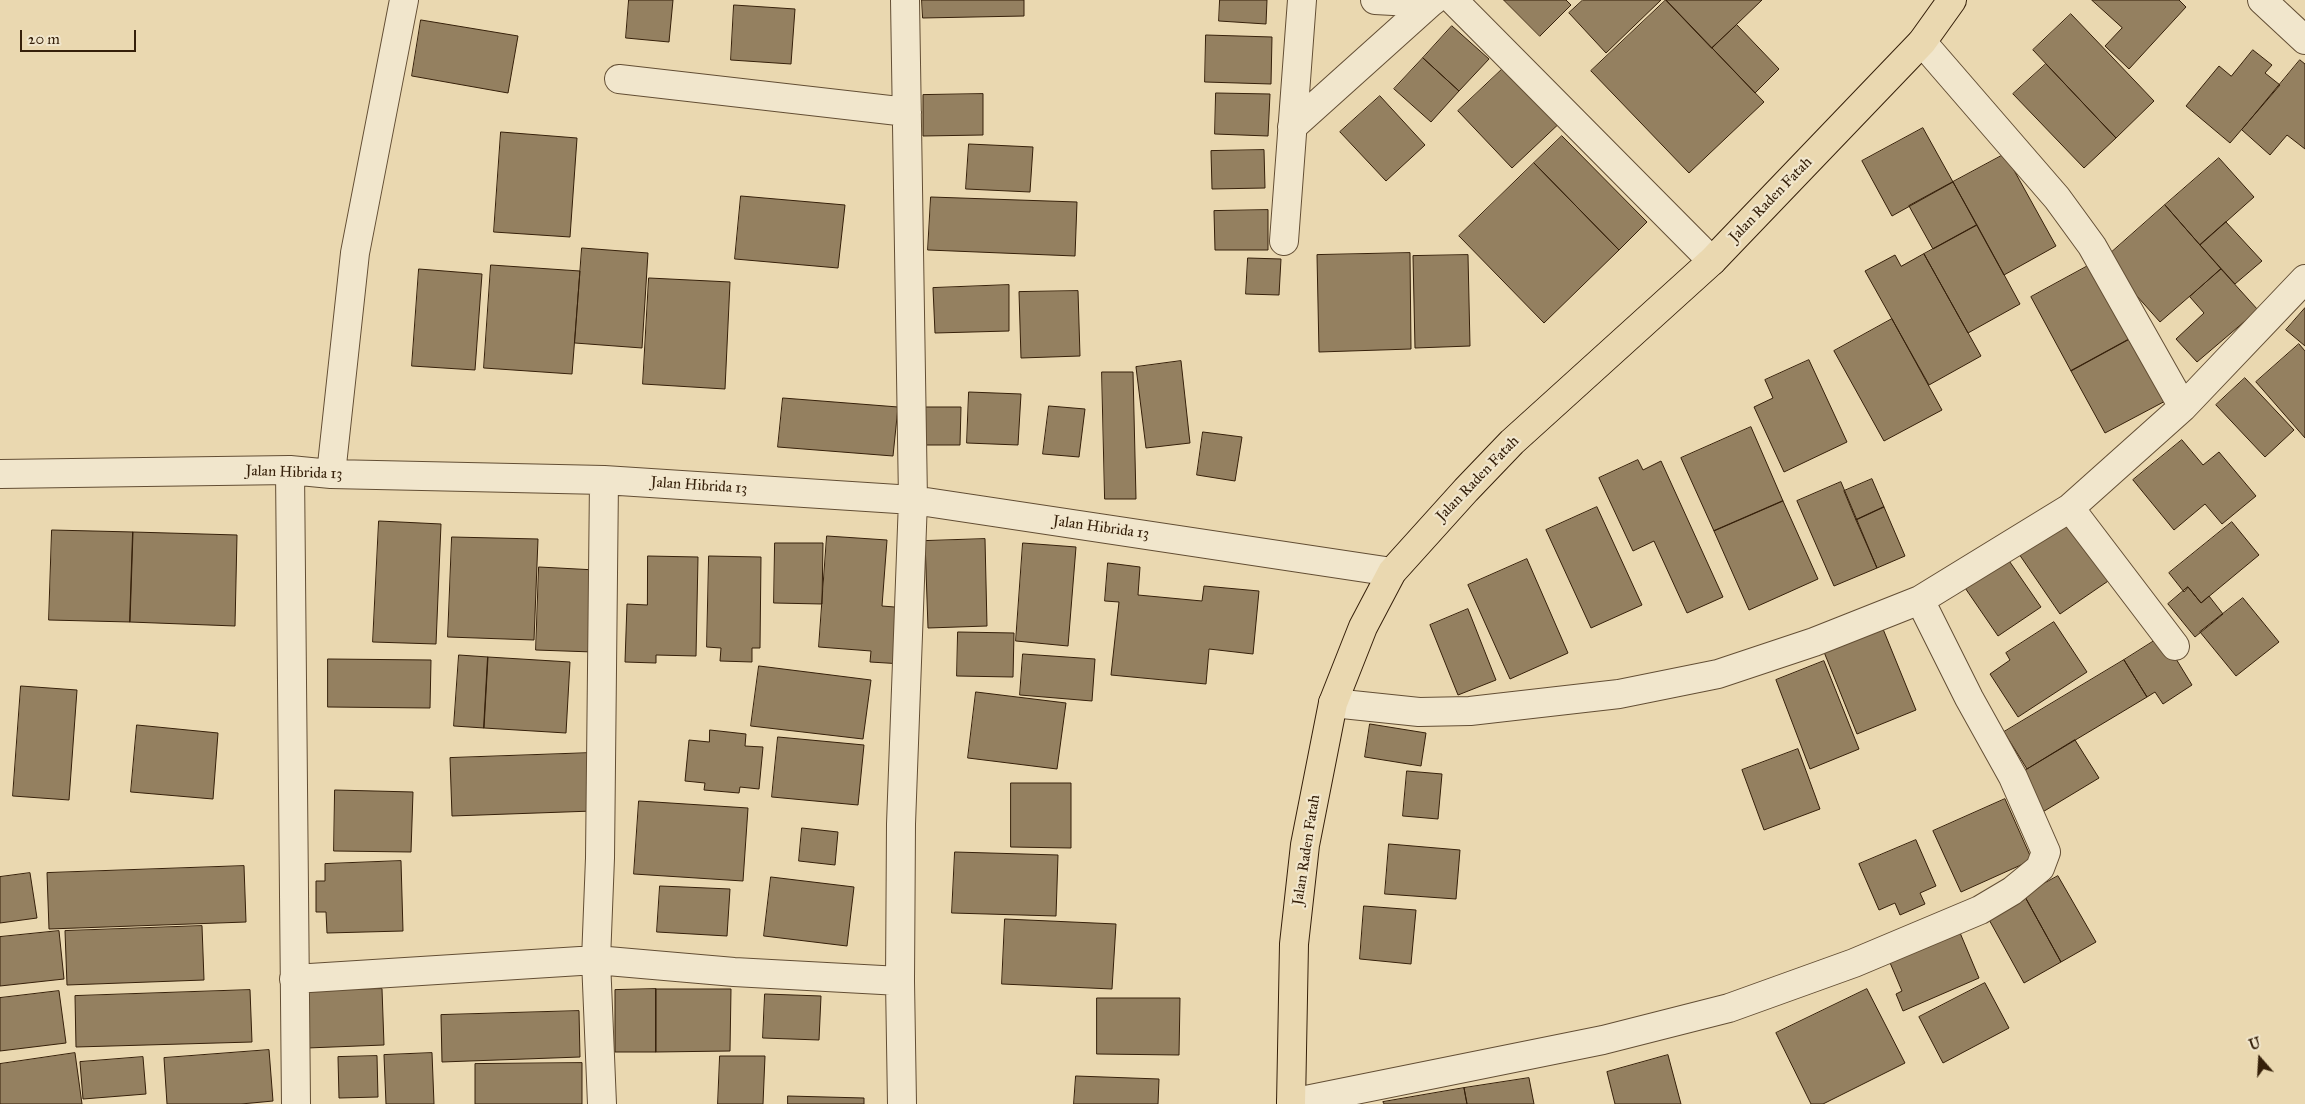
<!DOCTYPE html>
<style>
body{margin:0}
#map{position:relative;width:2305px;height:1104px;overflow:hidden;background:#ead8b0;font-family:"IM FELL Great Primer",serif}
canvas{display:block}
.north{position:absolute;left:2235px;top:1034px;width:50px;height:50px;-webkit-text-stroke:4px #f1e6cc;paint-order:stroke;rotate:341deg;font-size:14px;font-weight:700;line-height:20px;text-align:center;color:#36200a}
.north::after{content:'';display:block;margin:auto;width:18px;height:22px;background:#36200a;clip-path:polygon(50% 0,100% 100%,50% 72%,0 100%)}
.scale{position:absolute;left:20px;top:30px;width:116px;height:22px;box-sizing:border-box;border:2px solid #36200a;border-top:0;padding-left:6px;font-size:15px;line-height:18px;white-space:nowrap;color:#36200a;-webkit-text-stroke:4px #f1e6cc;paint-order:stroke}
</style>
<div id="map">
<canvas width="2305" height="1104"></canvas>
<div class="north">U</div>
<div class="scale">20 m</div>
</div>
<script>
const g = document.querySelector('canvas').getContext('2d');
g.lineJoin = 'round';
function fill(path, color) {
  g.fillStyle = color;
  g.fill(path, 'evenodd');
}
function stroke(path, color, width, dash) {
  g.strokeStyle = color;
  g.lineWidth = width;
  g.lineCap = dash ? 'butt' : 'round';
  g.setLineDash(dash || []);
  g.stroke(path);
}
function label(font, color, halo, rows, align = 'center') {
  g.font = font + ' "IM FELL Great Primer",serif';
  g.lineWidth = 4.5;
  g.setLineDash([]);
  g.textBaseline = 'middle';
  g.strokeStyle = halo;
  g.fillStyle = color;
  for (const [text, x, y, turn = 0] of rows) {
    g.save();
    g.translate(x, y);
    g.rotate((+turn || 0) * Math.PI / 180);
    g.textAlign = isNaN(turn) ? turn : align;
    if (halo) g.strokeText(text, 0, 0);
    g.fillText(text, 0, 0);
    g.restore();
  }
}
const building = new Path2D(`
 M629 0H673L669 42 626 38Z
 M922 0H1024V16L923 18Z
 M1220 0H1267L1266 24 1219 21Z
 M1504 0H1566L1571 5 1540 36Z
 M1583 0H1661L1606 53 1569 13Z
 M1666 0 1764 102 1689 173 1591 71Z
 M1666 0H1762L1712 48Z
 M2092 0H2179L2186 7 2129 69 2105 46 2122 28Z
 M734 5 795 9 791 64 731 60Z
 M2071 14 2154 101 2116 138 2033 50Z
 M421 20 518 36 508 93 412 76Z
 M1737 25 1779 69 1755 93 1712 48Z
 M1452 26 1489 59 1459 91 1423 58Z
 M1206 35 1272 37 1271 84 1205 82Z
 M2253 50 2272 65 2265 73 2280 85 2230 143 2186 106 2219 66 2231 76Z
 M1423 58 1459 91 1431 122 1394 89Z
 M2300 60 2305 64V149L2287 135 2270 155 2242 130Z
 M1511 61 1565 118 1512 168 1458 111Z
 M2046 64 2116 138 2084 168 2013 94Z
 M1216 93 1270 94 1268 136 1215 134Z
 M983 94V135L923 136V95Z
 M1380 96 1425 145 1386 181 1340 132Z
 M1923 128 1953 182 1892 216 1862 161Z
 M501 132 577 138 570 237 494 232Z
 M1562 136 1647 222 1619 250 1534 163Z
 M969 144 1033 147 1030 192 966 189Z
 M1264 150 1265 188 1212 189 1211 151Z
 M2005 154 2056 246 2004 275 1953 182Z
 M2219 158 2254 197 2200 245 2165 205Z
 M1534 163 1619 250 1544 323 1459 236Z
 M1953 182 1977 225 1933 249 1909 206Z
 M741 196 845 205 838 268 735 259Z
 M931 197 1077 202 1075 256 928 250Z
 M2165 205 2221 269 2160 322 2104 259Z
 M1268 210V250H1215L1214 211Z
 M2226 222 2262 261 2235 284 2200 245Z
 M1977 225 2020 304 1968 333 1924 254Z
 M582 248 648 253 642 348 575 343Z
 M1410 253 1411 349 1319 352 1317 255Z
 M1924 254 1981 356 1929 385 1865 271 1895 255 1901 266Z
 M1468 255 1470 346 1415 348 1413 256Z
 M1248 258 1281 259 1279 295 1246 294Z
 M2097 261 2137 335 2071 371 2031 297Z
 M491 265 580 271 572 374 484 368Z
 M419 269 482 274 475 370 412 366Z
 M2221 269 2258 310 2197 362 2176 339 2204 313 2190 297Z
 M649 278 730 282 725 389 643 384Z
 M1009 285V331L935 333 933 288Z
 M1078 291 1080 356 1021 358 1019 292Z
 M2305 308V346L2286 330Z
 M1892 319 1942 410 1884 441 1834 351Z
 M2137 335 2171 398 2105 433 2071 371Z
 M2299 344 2305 351V438L2256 382Z
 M1809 360 1847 442 1784 472 1754 407 1773 398 1765 380Z
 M1181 361 1190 443 1146 448 1136 367Z
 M1102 372H1133L1136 499H1105Z
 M2245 378 2294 430 2265 457 2216 405Z
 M969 392 1021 394 1018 445 967 443Z
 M783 398 898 407 893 456 778 447Z
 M1049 406 1085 409 1079 457 1043 454Z
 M925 407H961L960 445H924Z
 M1751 427 1783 501 1714 531 1681 458Z
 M1203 432 1242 437 1235 481 1197 475Z
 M2182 440 2203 465 2219 452 2256 496 2222 524 2205 504 2174 530 2133 480Z
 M1638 460 1643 470 1661 461 1723 597 1687 613 1654 541 1633 551 1599 478Z
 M1872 479 1884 507 1856 520 1844 491Z
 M1841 482 1877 568 1834 586 1797 501Z
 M1783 501 1818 579 1749 610 1714 531Z
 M1597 507 1642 605 1591 628 1546 530Z
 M1884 507 1905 556 1877 568 1856 520Z
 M2073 517 2114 577 2060 614 2019 554Z
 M379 521 441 524 436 644 373 642Z
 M2232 522 2259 555 2201 603 2188 587 2184 592 2169 573Z
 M52 530 133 532 130 622 49 620Z
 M133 532 237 535 235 626 130 622Z
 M827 536 887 540 882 606 907 608 903 664 870 662 871 651 819 647Z
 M452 537 538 539 534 640 448 637Z
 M985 539 987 626 928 628 925 541Z
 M775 543H823L822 604 774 603Z
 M1023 543 1076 547 1068 646 1016 641Z
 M2003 552 2041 607 1998 636 1961 582Z
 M648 556 698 557 696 656 656 655V663L625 662 627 604 647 605Z
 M709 556 761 557 760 648H752V662L720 661 721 648 707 647Z
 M1527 559 1568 653 1510 679 1468 585Z
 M1108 563 1140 567 1138 595 1202 601 1204 586 1259 591 1253 654 1209 649 1206 684 1111 675 1119 602 1105 601Z
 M539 567 596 570 593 652 536 650Z
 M2188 587 2201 603 2209 596 2223 614 2195 637 2168 604Z
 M2243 598 2279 642 2236 676 2200 632Z
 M1468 609 1496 680 1458 695 1430 625Z
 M2054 622 2087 672 2018 717 1990 674 2010 660 2006 653Z
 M1883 629 1916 710 1857 734 1824 652Z
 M958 632 1014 633 1013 677 957 676Z
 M2162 636 2192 685 2163 704 2155 692 2147 697 2124 660Z
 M1023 654 1095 659 1092 701 1020 695Z
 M459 655 488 657 484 728 454 726Z
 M488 657 570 662 566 733 484 728Z
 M328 659 431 660 430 708 328 707Z
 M2124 660 2147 697 2027 769 2004 732Z
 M1824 661 1859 749 1810 769 1776 680Z
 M759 666 871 680 863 739 751 726Z
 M21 686 77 690 69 800 13 796Z
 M976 692 1066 703 1057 769 968 758Z
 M1370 724 1426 733 1421 766 1365 757Z
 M137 725 218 733 213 799 131 792Z
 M710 730 746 734 745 746 763 747 759 789 740 787 739 793 704 790 705 783 685 781 689 740 709 742Z
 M778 737 864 745 858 805 772 797Z
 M2075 740 2099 778 2041 813 2018 775Z
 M1798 749 1820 809 1764 830 1742 770Z
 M591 753 593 811 452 816 450 758Z
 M1407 771 1442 774 1438 819 1403 816Z
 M1011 783H1071V848L1011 847Z
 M335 790 413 792 411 852 334 851Z
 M2005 799 2032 860 1961 892 1933 831Z
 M639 801 748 808 743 881 634 874Z
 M802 828 838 832 835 865 799 861Z
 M1916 840 1936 886 1920 893 1925 904 1900 915 1895 903 1879 910 1859 864Z
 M1389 844 1460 850 1456 899 1385 894Z
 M955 852 1058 855 1056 916 952 913Z
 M401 861 403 931 327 933 326 912H316V881H325V864Z
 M244 866 246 922 49 929 47 873Z
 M30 873 37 918 0 923V877Z
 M2058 876 2096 942 2061 962 2024 895Z
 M771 877 854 887 847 946 764 936Z
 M660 886 730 889 727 936 657 932Z
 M2024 895 2061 962 2024 983 1987 916Z
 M1364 906 1416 910 1411 964 1360 959Z
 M1005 919 1116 924 1112 989 1002 984Z
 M202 926 204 980 67 985 65 931Z
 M1958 928 1979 978 1903 1011 1896 994 1902 991 1888 958Z
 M59 931 64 979 0 986V937Z
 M1985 983 2009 1028 1943 1063 1919 1017Z
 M382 989 384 1045 307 1048 306 991Z
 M656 989V1052H615V990Z
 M656 989H731L730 1051 656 1052Z
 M1867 989 1905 1063 1823 1104H1811L1776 1033Z
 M250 990 252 1042 76 1047 75 996Z
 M59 991 66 1043 0 1051V998Z
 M765 994 821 996 819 1040 763 1038Z
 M1097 998H1180L1179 1055 1097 1054Z
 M579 1011 580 1057 442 1062 441 1015Z
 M269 1050 273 1101 241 1104H167L164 1058Z
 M75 1053 82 1104H0V1064Z
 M432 1053 434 1104H386L384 1055Z
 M1668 1055 1681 1104H1615L1607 1072Z
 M377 1056 378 1097 339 1098 338 1057Z
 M720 1056H765L763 1104H718Z
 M143 1057 146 1094 83 1099 80 1062Z
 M582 1063V1104H475V1064Z
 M1076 1076 1159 1079 1158 1104H1074Z
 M1529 1078 1534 1104H1467L1464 1088Z
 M1464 1088 1467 1104H1384L1383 1102Z
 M788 1096 864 1098V1104H788Z`);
fill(building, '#948060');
stroke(building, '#36200a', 1);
const minor = new Path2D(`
 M1375 0 1430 3 1434 0
 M1453 0 1712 261
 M2262 0 2305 40
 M1922 42 2057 198 2092 246 2183 407
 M619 79 907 112
 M1292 127 1430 3
 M1284 241 1302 0
 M290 470 296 1104
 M0 474 290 470 331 474 604 480 913 500 1392 572
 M331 474 355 253 404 0
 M604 480 600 858 596 960 734 972 900 981
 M2175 646 2070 508 2183 407 2305 279
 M1333 703 1419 712 1470 711 1619 694 1718 674 1814 642 1920 600 2070 508
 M294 979 596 960 602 1104
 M1291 1103 1603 1040 1729 1008 1854 963 1980 910 2012 891 2040 868 2046 852 2013 777 1969 698 1920 600
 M902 1104 900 981 901 824 913 500 905 0`);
const highway = new Path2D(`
 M1291 1104 1294 944 1305 845 1333 703 1363 627 1392 572 1466 490 1512 442 1712 261 1922 42 1952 0`);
stroke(minor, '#634e34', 30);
stroke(highway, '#36200a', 30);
stroke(minor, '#f1e6cc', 28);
stroke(highway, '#ead8b0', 28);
label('15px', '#36200a', '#f1e6cc', [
 ["Jalan Raden Fatah",1771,200,-46],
 ["Jalan Hibrida 13",294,473,2],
 ["Jalan Raden Fatah",1478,479,-46],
 ["Jalan Hibrida 13",699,486,4],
 ["Jalan Hibrida 13",1101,528,8],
 ["Jalan Raden Fatah",1307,850,-81]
]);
</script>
